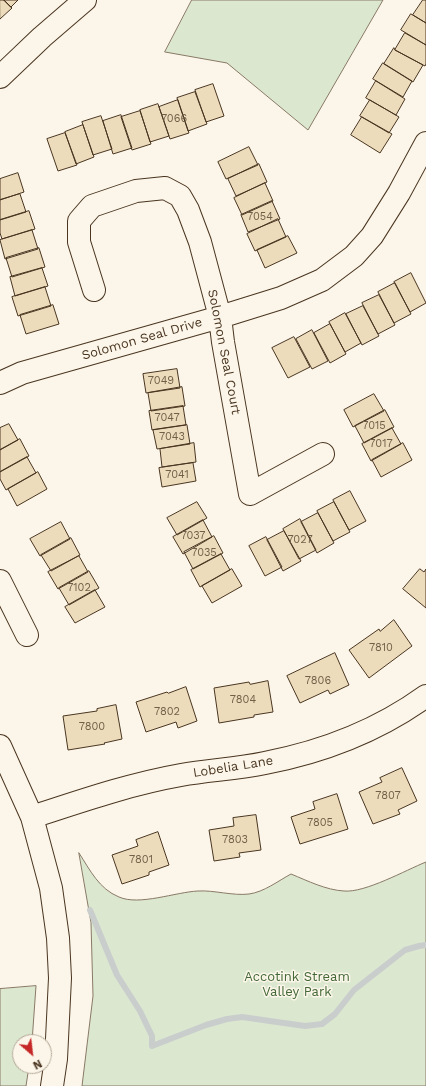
<!DOCTYPE html>
<style>
body{margin:0}
#map{position:relative;width:426px;height:1086px;overflow:hidden;background:#fbf6e9;font-family:"Work Sans",sans-serif}
canvas{display:block}
.north{position:absolute;left:12px;top:1034px;width:40px;height:40px;box-sizing:border-box;background:#fbf6e9;border:1px solid #b4a999;border-radius:50%;rotate:152deg;font-size:11px;font-weight:700;line-height:16px;text-align:center;color:#4a3520}
.north::after{content:'';display:block;margin:auto;width:14px;height:18px;background:#c62828;clip-path:polygon(50% 0,100% 100%,50% 72%,0 100%)}
</style>
<div id="map">
<canvas width="426" height="1086"></canvas>
<div class="north">N</div>
</div>
<script>
const g = document.querySelector('canvas').getContext('2d');
g.lineJoin = 'round';
function fill(path, color) {
  g.fillStyle = color;
  g.fill(path, 'evenodd');
}
function stroke(path, color, width, dash) {
  g.strokeStyle = color;
  g.lineWidth = width;
  g.lineCap = dash ? 'butt' : 'round';
  g.setLineDash(dash || []);
  g.stroke(path);
}
function label(font, color, halo, rows, align = 'center') {
  g.font = font + ' "Work Sans",sans-serif';
  g.lineWidth = 3;
  g.setLineDash([]);
  g.textBaseline = 'middle';
  g.strokeStyle = halo;
  g.fillStyle = color;
  for (const [text, x, y, turn = 0] of rows) {
    g.save();
    g.translate(x, y);
    g.rotate((+turn || 0) * Math.PI / 180);
    g.textAlign = isNaN(turn) ? turn : align;
    if (halo) g.strokeText(text, 0, 0);
    g.fillText(text, 0, 0);
    g.restore();
  }
}
const green = new Path2D(`
 M192 0H383L308 130 227 63 165 52Z
 M79 853C90 870 99 889 119 897 139 906 176 892 198 891 214 890 233 896 249 894 264 892 278 881 291 874 308 881 326 890 344 891 365 893 406 870 426 862V1086H82L93 996 91 923Z
 M36 986 32 1042H20V1066H29L26 1086H0V989Z`);
fill(green, '#dce7d0');
stroke(green, '#887966', 1);
stroke(new Path2D(`
 M90 910 117 975 140 1011 152 1036V1046L206 1025 227 1019 242 1017 305 1026 322 1024 335 1014 354 990 405 950 419 946 426 945`), '#c9cecd', 6);
const building = new Path2D(`
 M0 0H4L12 8 0 19Z
 M4 0H18L11 7Z
 M423 0H426V23L413 15Z
 M411 14 426 23V45L401 30Z
 M405 33 426 45V64L425 66 395 50Z
 M394 48 395 50 423 65 413 82 384 64Z
 M383 63 412 81 403 97 373 79Z
 M376 81 405 99 396 115 366 98Z
 M213 84 224 116 206 122 195 90Z
 M195 92 207 124 188 131 177 98Z
 M178 100 189 133 170 139 159 107Z
 M370 100 399 117 389 133 360 116Z
 M158 104 169 136 150 142 140 110Z
 M140 111 151 144 132 150 121 117Z
 M121 115 132 148 113 154 103 121Z
 M101 116 112 149 93 155 82 122Z
 M362 117 392 134 380 153 351 135Z
 M83 125 94 157 76 164 65 132Z
 M65 133 77 165 58 171 47 139Z
 M249 147 258 165 226 179 218 162Z
 M259 164 267 182 236 196 228 179Z
 M18 173 24 192 0 200V179Z
 M265 183 273 201 242 215 234 198Z
 M20 194 26 212 0 220V200Z
 M272 201 280 219 248 232 241 215Z
 M29 211 35 229 2 239 0 233V220Z
 M278 219 286 237 255 251 247 234Z
 M32 230 38 249 5 259 0 240Z
 M288 236 297 253 265 268 257 250Z
 M39 248 45 267 12 277 6 258Z
 M42 268 48 286 15 296 10 277Z
 M411 273 426 303 410 312 394 282Z
 M395 283 411 314 394 323 378 292Z
 M45 287 51 306 18 316 12 297Z
 M379 295 395 325 378 334 362 303Z
 M53 305 59 324 26 334 20 315Z
 M363 306 379 336 362 345 346 314Z
 M345 313 361 343 345 352 329 322Z
 M330 324 346 354 330 363 314 333Z
 M312 330 328 361 312 369 296 339Z
 M294 337 310 367 288 378 272 348Z
 M177 369 180 388 146 393 143 374Z
 M182 387 185 406 151 411 148 393Z
 M374 394 384 411 353 427 344 410Z
 M183 406 186 425 152 430 149 411Z
 M385 410 394 427 364 443 355 426Z
 M9 424 18 440 0 450V428Z
 M187 425 190 444 157 449 153 430Z
 M392 428 401 444 371 461 362 444Z
 M20 439 29 456 0 472V450Z
 M194 443 196 462 162 467 160 449Z
 M403 443 412 460 381 477 372 460Z
 M27 457 36 473 6 490 0 479V472Z
 M193 463 196 481 162 487 159 468Z
 M38 472 47 489 17 506 8 489Z
 M350 491 366 521 349 530 333 500Z
 M197 502 207 518 177 535 167 518Z
 M334 502 350 532 333 541 317 511Z
 M318 513 334 543 317 553 301 522Z
 M300 519 316 550 299 559 283 529Z
 M203 520 212 537 183 554 173 537Z
 M61 522 70 539 40 556 30 539Z
 M284 531 301 561 283 571 267 540Z
 M214 536 223 553 193 569 184 552Z
 M266 537 282 567 265 576 249 546Z
 M71 538 80 555 51 571 41 555Z
 M221 554 230 570 200 587 191 570Z
 M79 556 88 572 58 589 48 572Z
 M232 569 242 586 212 603 202 586Z
 M420 569 424 572 426 569V608L403 589Z
 M89 571 99 588 69 605 59 588Z
 M95 590 105 607 75 623 65 607Z
 M394 620 412 646 369 678 349 650 379 629 380 631Z
 M335 653 349 685 330 694 328 690 300 703 287 676Z
 M268 681 273 712 254 715V717L219 723 214 688 249 682 250 684Z
 M186 687 197 721 178 728 176 722 146 732 136 702 167 692 168 693Z
 M116 705 122 739 104 743 105 744 68 750 63 716 97 711V709Z
 M402 768 417 801 398 810 400 814 373 824 359 792 382 782 380 778Z
 M337 794 348 829 300 844 291 817 315 809 313 802Z
 M256 815 261 850 239 853 240 857 214 861 209 830 234 826 233 818Z
 M158 832 169 865 149 872V875L122 884 112 855 138 846 136 840Z`);
fill(building, '#ecdcbc');
stroke(building, '#4a3520', 1);
const minor = new Path2D(`
 M0 77 42 37 85 0
 M94 290 79 242V221L92 206 136 191 165 188 180 196 188 210 200 242 220 317 223 342 250 494 323 454
 M0 383 22 373 220 317 281 298 322 280 354 256 372 236 399 193 426 143
 M0 581 27 635
 M0 746 32 817 51 888 58 938 60 978 56 1059 52 1086
 M32 817C81 801 130 784 181 775 209 770 237 769 265 763 322 752 379 730 426 696`);
stroke(minor, '#4a3520', 24);
stroke(minor, '#fbf6e9', 22);
label('11px', '#725f47', null, [
 ["7066",174,119],
 ["7054",260,217],
 ["7049",161,381],
 ["7047",167,418],
 ["7015",374,426],
 ["7043",172,437],
 ["7017",381,444],
 ["7041",177,475],
 ["7037",193,536],
 ["7027",300,540],
 ["7035",204,553],
 ["7102",79,588],
 ["7810",381,648],
 ["7806",318,681],
 ["7804",243,700],
 ["7802",167,712],
 ["7800",92,727],
 ["7807",388,796],
 ["7805",320,823],
 ["7803",235,840],
 ["7801",141,860]
]);
label('13px', '#4a3520', '#fbf6e9', [
 ["Solomon Seal Drive",142,339,-16],
 ["Solomon Seal Court",224,352,79],
 ["Lobelia Lane",233,767,-9]
]);
label('13px', '#436837', '#fbf6e9', [
 ["Accotink Stream",297,977],
 ["Valley Park",297,992]
]);
</script>
